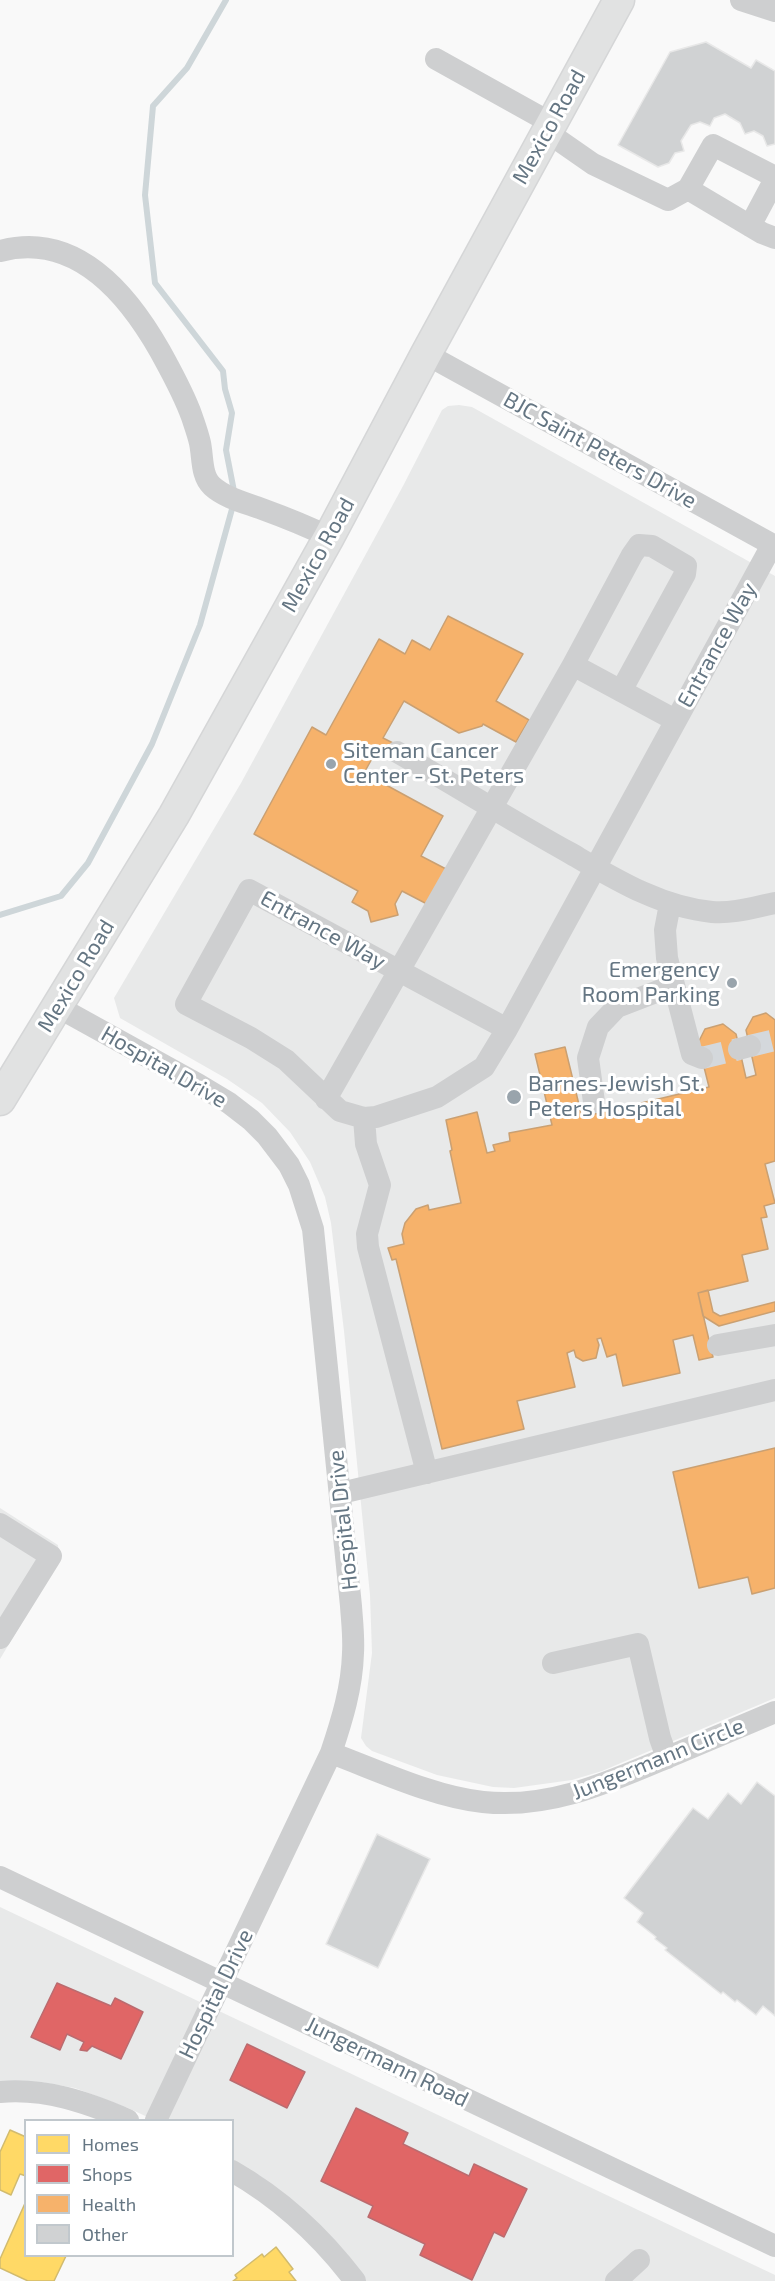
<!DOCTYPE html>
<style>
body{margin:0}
#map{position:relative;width:775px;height:2281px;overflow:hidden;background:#f9f9f9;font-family:"Exo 2",sans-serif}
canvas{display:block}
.legend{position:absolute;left:24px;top:2119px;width:210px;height:138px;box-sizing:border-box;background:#fff;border:2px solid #c1c8cd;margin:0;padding:8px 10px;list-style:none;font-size:18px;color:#657683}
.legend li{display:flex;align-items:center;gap:12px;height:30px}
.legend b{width:30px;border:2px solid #c1c8cd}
</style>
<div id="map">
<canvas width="775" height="2281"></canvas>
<ul class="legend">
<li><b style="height:16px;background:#ffd966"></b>Homes</li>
<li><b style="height:16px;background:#e06666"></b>Shops</li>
<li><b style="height:16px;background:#f6b26b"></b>Health</li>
<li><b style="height:16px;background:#d0d2d3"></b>Other</li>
</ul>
</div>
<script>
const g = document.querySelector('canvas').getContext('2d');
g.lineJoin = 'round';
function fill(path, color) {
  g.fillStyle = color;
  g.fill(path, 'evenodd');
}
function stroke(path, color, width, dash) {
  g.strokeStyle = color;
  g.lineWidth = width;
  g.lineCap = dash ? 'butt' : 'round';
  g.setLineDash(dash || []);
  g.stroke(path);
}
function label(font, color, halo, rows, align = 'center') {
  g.font = font + ' "Exo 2",sans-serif';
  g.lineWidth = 6;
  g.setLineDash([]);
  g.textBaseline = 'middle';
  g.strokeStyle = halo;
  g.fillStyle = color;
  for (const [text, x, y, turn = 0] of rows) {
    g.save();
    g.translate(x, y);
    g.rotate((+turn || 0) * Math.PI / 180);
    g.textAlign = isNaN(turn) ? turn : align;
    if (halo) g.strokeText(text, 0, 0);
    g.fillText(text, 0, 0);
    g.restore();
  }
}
fill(new Path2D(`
 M459 405 472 407 775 576V1698L602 1771 572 1780 514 1788 493 1787 437 1775 372 1751 366 1746 361 1738 372 1653 370 1595 344 1331 331 1223 325 1197 310 1162 290 1132 262 1103 227 1079 120 1018 114 998 241 783 403 486 442 410 448 406Z
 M0 1508 58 1545 59 1561 0 1659Z
 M0 1907 775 2275V2281H365L262 2177 233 2160 232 2120H154L128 2108 75 2088 40 2082H0Z`), '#e8e9e9');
const homes = new Path2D(`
 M10 2130 26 2137V2176L20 2174 11 2195 0 2190V2152Z
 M26 2201V2256H66L54 2281H28L0 2268V2259Z
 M276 2247 293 2269 289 2272 296 2281H233L237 2278 235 2275 262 2254 264 2257Z`);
fill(homes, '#ffd966');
stroke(homes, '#d1bb6f', 1.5);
const shops = new Path2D(`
 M57 1983 111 2006 115 1998 143 2012 121 2059 92 2046 87 2051 80 2050 84 2042 67 2034 60 2050 31 2037Z
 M247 2044 305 2072 287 2108 230 2080Z
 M356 2108 408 2133 403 2144 469 2176 474 2164 527 2189 504 2237 494 2232 472 2280 420 2255 425 2244 368 2217 373 2206 321 2181Z`);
fill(shops, '#e06666');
stroke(shops, '#bb6b6f', 1.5);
const health = new Path2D(`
 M448 616 523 654 496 701 529 720 516 742 483 724 482 726 459 733 404 701 383 738 395 744 389 754 378 748 364 773 443 816 421 856 446 869 427 904 402 891 395 904 398 915 371 922 368 911 352 902 358 891 254 834 312 727 326 735 379 639 405 654 412 640 430 650Z
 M766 1013 775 1020V1161L765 1164 775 1203 764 1206 767 1217 761 1218 768 1249 742 1255 748 1281 698 1293 713 1357 699 1360 693 1335 673 1340 680 1373 623 1386 616 1354 607 1357 601 1338 597 1339 599 1345 596 1358 583 1361 576 1357 574 1350 567 1353 575 1387 517 1401 524 1429 442 1449 396 1259 392 1260 388 1248 404 1244 402 1234 405 1223 416 1209 428 1205 429 1210 461 1203 450 1151 452 1150 446 1120 477 1112 487 1153 495 1151 493 1145 510 1141 509 1133 552 1125 535 1054 565 1047 582 1117 709 1087 698 1043 705 1029 723 1024 736 1034 746 1078 756 1075 746 1030 753 1017Z
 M708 1290 713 1312 720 1316 775 1302V1311L719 1326 703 1316 698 1293Z
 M775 1448V1588L752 1594 748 1577 699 1588 673 1472Z`);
fill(health, '#f6b26b');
stroke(health, '#caa072', 1.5);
stroke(new Path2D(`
 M226 0 187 68 153 106 145 195 155 283 223 371 225 389 232 413 226 450 234 491
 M0 915 61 896 88 863 152 744 200 625 232 509`), '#ced6d9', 6);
const building = new Path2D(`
 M706 42 751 68 756 60 775 71V144L767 146 763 136 754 131 745 134 740 123 725 114 714 118 710 126 700 122 691 125 681 141 684 151 675 153 669 163 658 167 618 145 670 52Z
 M757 1782 775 1796V2016L763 2006 756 2015 737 2000 735 2002 723 1992 721 1994 665 1950 667 1948 655 1939 656 1937 637 1922 643 1913 624 1898 693 1808 708 1819 728 1793 741 1804Z
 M377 1834 430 1859 378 1968 326 1944Z`);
fill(building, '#d0d2d3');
stroke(building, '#e8e8e8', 1.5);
stroke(new Path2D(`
 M750 1046 775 1040
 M702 1058 739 1049`), '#d4d8dc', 22, [22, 11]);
const major = new Path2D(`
 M0 1100 174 815 329 537 426 354 619 0`);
stroke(major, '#d5d6d7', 33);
stroke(new Path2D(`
 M741 0 775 11
 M436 59 551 123
 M547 132 593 164 668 200 688 189 762 233 775 238
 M688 189 713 145 775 177
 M750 226 775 179
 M0 251C75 231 127 293 160 351 172 373 184 394 192 417 195 426 198 434 200 443 203 457 201 476 212 486 225 498 246 503 262 509 284 517 307 526 329 537
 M426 354 775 546
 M573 665 632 555 639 545 652 546 686 566 685 574 621 691
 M397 752C455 785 512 821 570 853 615 879 660 907 712 912 733 914 755 907 775 903
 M670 904 665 930 667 958 692 1054 702 1058
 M58 1007 199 1085 229 1103 251 1120 267 1136 289 1165 299 1185 313 1229 351 1606C352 1621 354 1637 353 1653 352 1688 342 1720 331 1753L156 2120
 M507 1029 249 890 186 1004 251 1038 286 1060 340 1111 364 1118 376 1117 437 1097 484 1067 507 1029 772 545
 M739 1049 750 1046
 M326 1099 573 665 675 720
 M594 1102 588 1058 598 1027 617 1007 674 985
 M364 1118 366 1144 380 1185 367 1234 368 1247 427 1473
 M718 1345 775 1335
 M341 1493 775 1390
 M0 1524 51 1556 0 1638
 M553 1663 638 1644 660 1738 667 1758
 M331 1753C377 1770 434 1797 483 1802 549 1809 607 1783 666 1758 702 1743 739 1727 775 1712
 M0 1877 775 2246
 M0 2092C46 2088 86 2102 128 2120
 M232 2171C281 2199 321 2236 355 2281
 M616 2281 639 2260`), '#cecfd0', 22);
stroke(major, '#e1e2e2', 30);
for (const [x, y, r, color] of [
 [331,764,6,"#99a4ac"],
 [732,983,6,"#99a4ac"],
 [514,1097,8,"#99a4ac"]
]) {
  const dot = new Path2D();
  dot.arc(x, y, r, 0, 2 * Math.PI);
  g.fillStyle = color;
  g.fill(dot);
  stroke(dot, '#fff', 2);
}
label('22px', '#657683', '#fff', [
 ["Mexico Road",549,127,-61],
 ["BJC Saint Peters Drive",600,450,29],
 ["Mexico Road",318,555,-61],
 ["Entrance Way",717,645,-61],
 ["Entrance Way",323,930,29],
 ["Mexico Road",76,976,-59],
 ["Hospital Drive",164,1067,30],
 ["Hospital Drive",343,1520,-96],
 ["Jungermann Circle",658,1759,-22],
 ["Hospital Drive",216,1994,-64],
 ["Jungermann Road",387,2062,26]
]);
label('22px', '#657683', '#fff', [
 ["Siteman Cancer",343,751],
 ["Center - St. Peters",343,776],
 ["Emergency",720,970,"right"],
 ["Room Parking",720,995,"right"],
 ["Barnes-Jewish St.",528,1084],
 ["Peters Hospital",528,1109]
], 'left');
</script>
